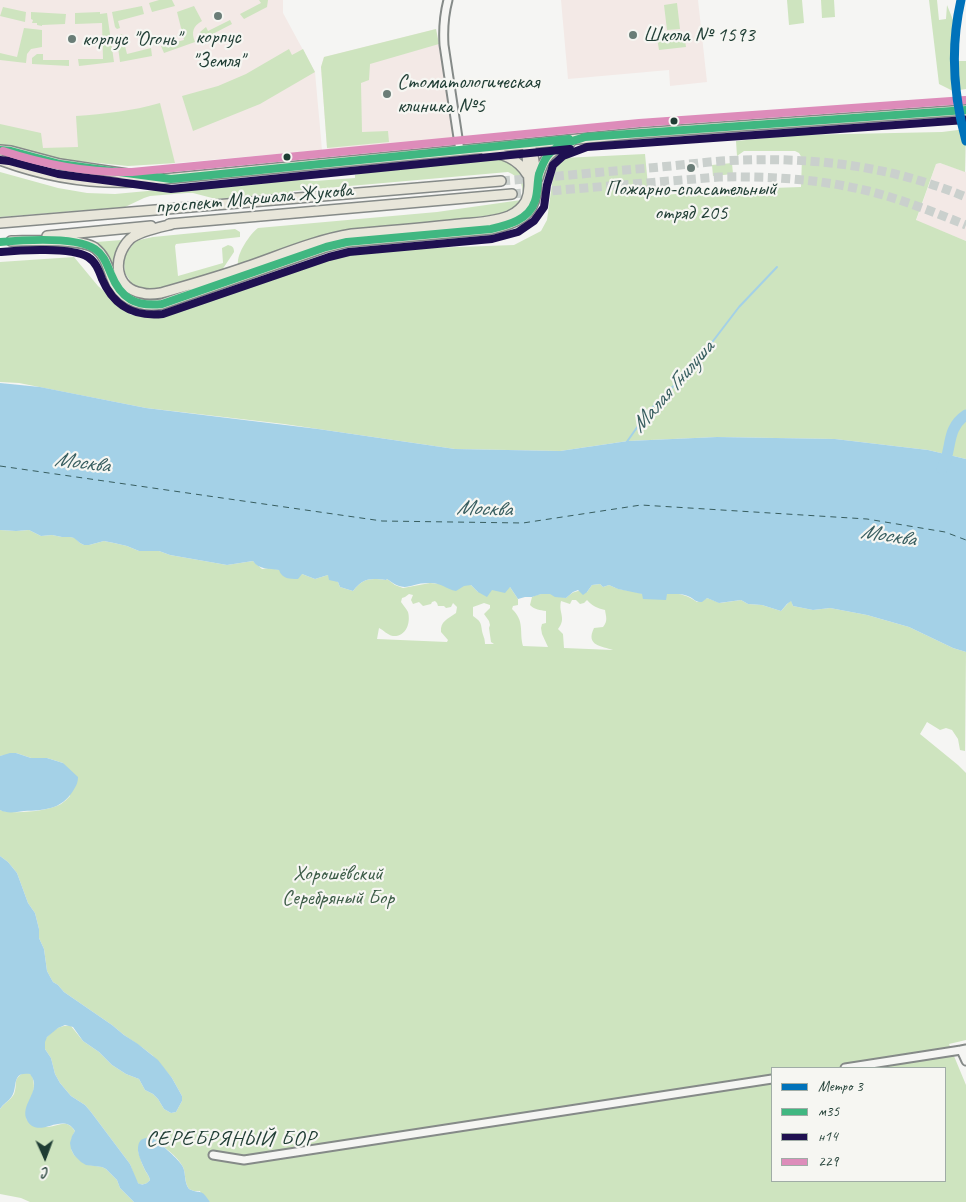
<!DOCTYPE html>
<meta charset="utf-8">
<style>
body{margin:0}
#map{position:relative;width:966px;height:1202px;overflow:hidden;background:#f5f5f3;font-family:Caveat,sans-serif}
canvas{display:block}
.legend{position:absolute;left:771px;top:1067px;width:175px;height:115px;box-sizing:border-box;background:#f6f6f2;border:1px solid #a0aca6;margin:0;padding:6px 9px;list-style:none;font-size:15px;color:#1f3d34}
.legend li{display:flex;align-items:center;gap:10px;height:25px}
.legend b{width:25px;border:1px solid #a0aca6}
.north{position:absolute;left:20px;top:1132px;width:50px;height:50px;-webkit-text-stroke:4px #f6f6f2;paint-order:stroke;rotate:178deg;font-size:14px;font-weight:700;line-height:20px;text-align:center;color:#1f3d34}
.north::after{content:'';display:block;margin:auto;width:18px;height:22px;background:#1f3d34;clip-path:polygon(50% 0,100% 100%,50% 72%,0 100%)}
</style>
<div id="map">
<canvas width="966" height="1202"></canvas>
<ul class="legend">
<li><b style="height:6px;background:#0072ba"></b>Метро 3</li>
<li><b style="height:6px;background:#40b781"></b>м35</li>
<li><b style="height:6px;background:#1f1051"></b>н14</li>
<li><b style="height:6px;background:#dd8cba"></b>229</li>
</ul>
<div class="north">С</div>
</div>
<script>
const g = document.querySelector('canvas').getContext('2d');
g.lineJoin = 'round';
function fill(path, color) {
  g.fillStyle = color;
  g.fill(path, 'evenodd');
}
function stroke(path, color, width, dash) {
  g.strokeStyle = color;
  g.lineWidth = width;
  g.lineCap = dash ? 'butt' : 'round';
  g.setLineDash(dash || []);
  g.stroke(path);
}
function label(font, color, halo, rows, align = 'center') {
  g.font = font + ' Caveat,sans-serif';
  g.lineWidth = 4.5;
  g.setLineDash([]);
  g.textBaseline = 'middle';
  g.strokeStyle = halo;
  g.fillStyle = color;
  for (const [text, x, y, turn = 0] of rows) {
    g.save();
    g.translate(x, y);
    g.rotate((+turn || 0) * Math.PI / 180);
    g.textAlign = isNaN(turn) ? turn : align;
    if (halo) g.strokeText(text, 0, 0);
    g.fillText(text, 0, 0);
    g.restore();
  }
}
fill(new Path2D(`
 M0 0H283V13L315 72 322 150 175 163 128 166 60 159 6 145H0Z
 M561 0H698L707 82 670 86 669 70 568 79Z
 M436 29 455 142 449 145 332 155 327 148 321 67 324 57Z
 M940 163 966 172V241L916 221 936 164Z`), '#f3e9e6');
fill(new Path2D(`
 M159 0H172L175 6 152 12 149 3Z
 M259 0H268L267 7 244 19 240 14 261 3Z
 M787 0H802L804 23 789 25Z
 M821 0H834L835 17 822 18Z
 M929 0H937L939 20 946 19 947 5 955 25 958 61H966V89L953 91 939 84Z
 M677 3 680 29 667 30 664 5Z
 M142 6 144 14 118 21 120 28 117 29 115 27 112 12Z
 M194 6 202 21C193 26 191 32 195 42L164 53 161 46 184 40 177 12Z
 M3 7 26 12 25 22 0 16Z
 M31 12 66 14 65 24 42 25V26L37 25V23H32L33 20 31 19Z
 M100 12V14L107 13 114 62 79 66 78 59H103L102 23 75 24V13Z
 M230 20 232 24 201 40 199 35 200 32 206 27 208 31Z
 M24 28 42 30V47L31 49 27 54 26 63 0 60V53L17 57Z
 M436 29 439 44 370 64 369 80 361 83 362 132 388 131 389 142 327 148 321 67 324 57Z
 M122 34 127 54 151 48 152 56 120 62 117 40 118 36Z
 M684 34 686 47 659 50 657 37Z
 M289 49 292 55 303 49 315 72 260 104 193 131 182 96 218 86 246 74Z
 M37 54H43V60H69V66L32 64V58Z
 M160 103 175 163 128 166 60 159 6 145H0V124L41 133 43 148 78 147 76 116C105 114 132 111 160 103Z
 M966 129 965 172 940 163 936 164 916 220 966 241V459L928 450 835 439 717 437 628 441 560 451 455 449 284 424 146 408 19 383 0 382V262L74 257 98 286 131 315 171 312 347 251 514 245 541 231 547 220 554 170 557 163 563 158 645 154 649 196 744 189 801 187 802 158 799 153 795 151H744L737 156 736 141 799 135 942 132Z
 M498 159C518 161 528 177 523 196 523 184 520 177 508 172L293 191V195H288L216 199 193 193H187L150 196 144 198 125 207 0 217V172L58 188 87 193 115 194 299 177 300 180 315 181 355 178V175L372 171Z
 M732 163 733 174 713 176 712 165Z
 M521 200 512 210 504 213 438 223 239 265 238 264C237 253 250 234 258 228L437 212Z
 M235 229 240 232V237L176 244 175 246 178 276 223 263 222 248 228 245C232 246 234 247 234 252L220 273 190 282 150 291 137 288 132 284 125 273 124 262 126 254 134 243 139 240 153 237Z
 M122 240 124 241 115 271 109 256 96 242Z
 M0 530 16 531 29 530 41 536 52 535 62 537H70L75 538 80 543 84 545H89L104 541 114 543 127 546 139 551H159L170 555 227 565 253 561 262 569 269 568 302 574 315 579 328 575 338 582 340 587 353 591C363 578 370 578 386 580L387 579 395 585 403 588 430 583 441 584 471 585 478 592 510 587 518 599V605L513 606 512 609C525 621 519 632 523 646L548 647 542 634 541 628 542 624 546 623V611C540 610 535 610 530 605L532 597C546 591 552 594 566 598 574 591 577 590 587 592L592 585 600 584 603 587 609 585C617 589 623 590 632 591 636 592 639 593 643 594 665 596 678 588 697 602L707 598 720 603 741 600 748 604 762 605 781 611 791 600 793 606 813 610 830 608 867 615 909 627 953 648 966 652 965 751 960 750 958 739 952 730 946 728 940 730 927 722 920 734 958 765 966 773V1040L949 1044 966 1085V1202H210L203 1199 200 1191H194L189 1189C184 1182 186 1174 183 1167 177 1155 163 1147 154 1139L146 1138 138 1151C140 1157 141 1162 144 1168 146 1173 149 1175 150 1180 147 1184 144 1185 139 1184L136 1181 130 1164 91 1112 85 1105 71 1096 60 1083 55 1074 51 1058 45 1049V1039C52 1031 60 1024 71 1026L83 1041 99 1052 112 1065 126 1074 139 1079 145 1090 153 1094 158 1099 164 1109 171 1113 176 1112 182 1101V1096L172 1078 152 1055 143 1048 124 1035 112 1025 64 992 58 985 53 982 47 971 44 949 39 938V929L35 913 28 903 17 873 8 862 0 856V810C12 815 49 811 61 804 64 802 67 799 70 796L63 763 47 758H31L16 753 0 756ZM409 594 413 595 411 600 413 604 419 602 423 606 431 604 432 602 435 601 437 603 438 606H444L446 608 451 607 453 603 457 607 456 613C448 619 440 621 441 632L448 640 447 642 377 639 379 628C384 630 387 635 393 636 406 637 411 623 408 612 406 608 403 605 401 602L402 598 405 597ZM572 600H576L580 604 584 603 587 600C592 606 597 608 605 610 606 617 608 621 603 627L594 628C585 646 602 646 613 650L564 648 563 634 558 629C567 618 558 613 561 601L570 604ZM484 603 490 605V608L484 614 489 621 490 625 489 628 491 642 494 644H485C485 638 483 636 482 631 481 622 480 621 473 616V607ZM772 1068H945V1181H772Z
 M23 1073H28L32 1075C34 1082 35 1089 32 1096 29 1104 24 1111 27 1120 33 1122 42 1127 48 1127 59 1126 66 1118 75 1131L72 1137 71 1149 74 1155 89 1165 102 1167 106 1169 117 1180 120 1188 134 1202H30L21 1198 0 1194V1109C4 1103 11 1100 14 1094 18 1084 12 1080 23 1073Z`), '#cee4bf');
fill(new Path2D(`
 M0 383 40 387 146 408 318 429 455 449 560 451 628 441 717 437 835 439 928 450 966 459V652L953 648 909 627 867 615 830 608 813 610 793 606 791 601 787 604 781 611 762 605 748 604 741 600 719 603 707 598 702 602C696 602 695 600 690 597 683 593 675 594 667 594L666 600 643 599 642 594 618 589 609 585 603 587 600 584 592 585 587 592 583 595 578 590 573 592 566 598 555 597 550 594H541L532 597H525L518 599 510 587 505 593 492 590 487 597 478 592 471 585 464 586 456 591C446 589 440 582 429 583 408 583 407 594 387 579L386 580C370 578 363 578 353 591L340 587 338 582 329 580 328 575 315 579 302 574 298 579C290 579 282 579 279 570 269 568 259 570 253 561L227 565 170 555 159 551H139L127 546 114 543 104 541 89 545H84L80 543 74 538 70 537H62L52 535 41 536 29 530 16 531 0 530Z
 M10 753H16L31 758H47L63 763 78 777C78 783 76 786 73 791 61 810 44 810 24 811 15 812 8 814 0 810V756Z
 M0 856 8 862 17 873 28 903 35 913 39 929V938L44 949 47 971 53 982 58 985 64 992 112 1025 124 1035 138 1044 158 1060 172 1078 182 1096V1101L176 1112 171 1113 164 1109 158 1099 153 1094 145 1090 139 1079 126 1074 112 1065 99 1052 83 1041 73 1027 65 1025 58 1028 47 1037 45 1042V1049L51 1058 55 1074 60 1083 71 1096 85 1105 91 1112 130 1164 138 1183C142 1186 147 1184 150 1180 149 1175 147 1174 145 1170 142 1164 139 1157 138 1151 138 1147 138 1143 141 1140 144 1138 149 1137 152 1138 157 1140 178 1159 181 1164 187 1171 183 1181 189 1189 202 1195 200 1187 210 1202H134L120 1188 117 1180 106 1169 102 1167 86 1165 81 1162 74 1155 71 1149 70 1143 72 1136 75 1131C63 1111 40 1139 28 1122 17 1105 44 1091 30 1074 11 1071 18 1087 12 1096 9 1101 3 1104 0 1109Z`), '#a4d1e7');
stroke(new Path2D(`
 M626 443 648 412 697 362 739 307 777 267`), '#a4d1e7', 2);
stroke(new Path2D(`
 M942 469C953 449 945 429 966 415`), '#a4d1e7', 11);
stroke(new Path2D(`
 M0 466 382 521 523 523 641 505 867 519 945 532 966 540`), '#385e60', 1, [6, 5]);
stroke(new Path2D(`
 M501 181C551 177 600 172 649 168 673 166 697 163 721 161 806 156 886 164 966 197
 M512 194 719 177C777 176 835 180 890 197 916 205 941 215 966 225`), '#cad0cd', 9, [9, 4.5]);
const minor = new Path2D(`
 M448 0C444 15 443 29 444 45L460 151
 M966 1049 961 1050 966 1061
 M845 1068 961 1050
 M213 1155 244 1160 772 1079`);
const major = new Path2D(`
 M0 150 11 151 60 164 148 177
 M486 151C503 154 517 158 527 174
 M0 160C43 176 87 184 133 182L640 133 966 110
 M538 178C544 156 551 150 571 142
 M0 223 501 181
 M169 224 512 194
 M173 224C161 227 139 231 130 239 112 257 114 288 142 293 148 295 155 294 161 293 189 285 218 277 246 267 281 255 315 240 352 234 388 231 424 228 460 224 475 223 494 222 509 216 516 213 522 208 526 201 534 183 523 162 529 144
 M47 236 151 226
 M11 241C30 241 81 238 95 248 108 258 108 272 115 285 126 303 144 307 162 304L326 247 347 242 491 229C525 222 540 211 536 174 534 163 534 153 529 144`);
stroke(minor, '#858a88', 11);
stroke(major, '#858a88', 12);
stroke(minor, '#f5f5f3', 7);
stroke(major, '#e8e6da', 9);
stroke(new Path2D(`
 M0 150 11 151 60 164 171 179 569 139
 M0 242C23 240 75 236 95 249 104 255 107 265 111 274 121 299 136 307 162 304L326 247 347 242 491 229C508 225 529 220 535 201 538 193 537 183 539 174 542 166 544 159 550 153 559 144 573 141 585 137L966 110`), '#40b781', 8);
stroke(new Path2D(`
 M0 160 9 161 58 174 171 189 570 149
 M1 252C20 250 72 247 88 257 96 262 99 271 102 279 114 307 134 317 163 314L329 257 349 252 492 239 518 232 534 221 544 207 547 185 553 165 563 156 587 147 966 120`), '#1f1051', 8);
stroke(new Path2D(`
 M3 151C46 165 88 173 132 172L639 123 965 100`), '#dd8cba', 8);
stroke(new Path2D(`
 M961 0C950 48 953 94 966 141`), '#0072ba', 9);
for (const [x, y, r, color] of [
 [218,16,5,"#6a7d77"],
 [633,35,5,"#6a7d77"],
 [72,39,5,"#6a7d77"],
 [387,94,5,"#6a7d77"],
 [674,121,4.5,"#1f3d34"],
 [287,157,4.5,"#1f3d34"],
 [691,168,5,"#6a7d77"]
]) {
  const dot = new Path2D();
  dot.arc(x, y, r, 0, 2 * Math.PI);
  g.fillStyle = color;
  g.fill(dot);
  stroke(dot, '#f6f6f2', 2);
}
label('21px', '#1f3d34', '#f6f6f2', [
 ["Школа № 1593",643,35],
 ["корпус",218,37,"center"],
 ["\"Земля\"",218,61,"center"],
 ["корпус \"Огонь\"",82,39],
 ["Стоматологическая",397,82],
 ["клиника №5",397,106],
 ["Пожарно-спасательный",691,189,"center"],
 ["отряд 205",691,213,"center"]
], 'left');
label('21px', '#1f3d34', '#f6f6f2', [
 ["проспект Маршала Жукова",254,199,-5]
]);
label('21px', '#3c5c47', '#f6f6f2', [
 ["Хорошёвский",338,874],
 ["Серебряный Бор",338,898]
]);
label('italic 22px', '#385e60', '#f6f6f2', [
 ["Малая Гнилуша",673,387,-49],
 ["Москва",82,463,7],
 ["Москва",484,509,2],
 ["Москва",888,536,9]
]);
g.letterSpacing = '1px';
label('22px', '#1f3d34', '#f6f6f2', [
 ["СЕРЕБРЯНЫЙ БОР",231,1139]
]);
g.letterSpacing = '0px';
</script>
